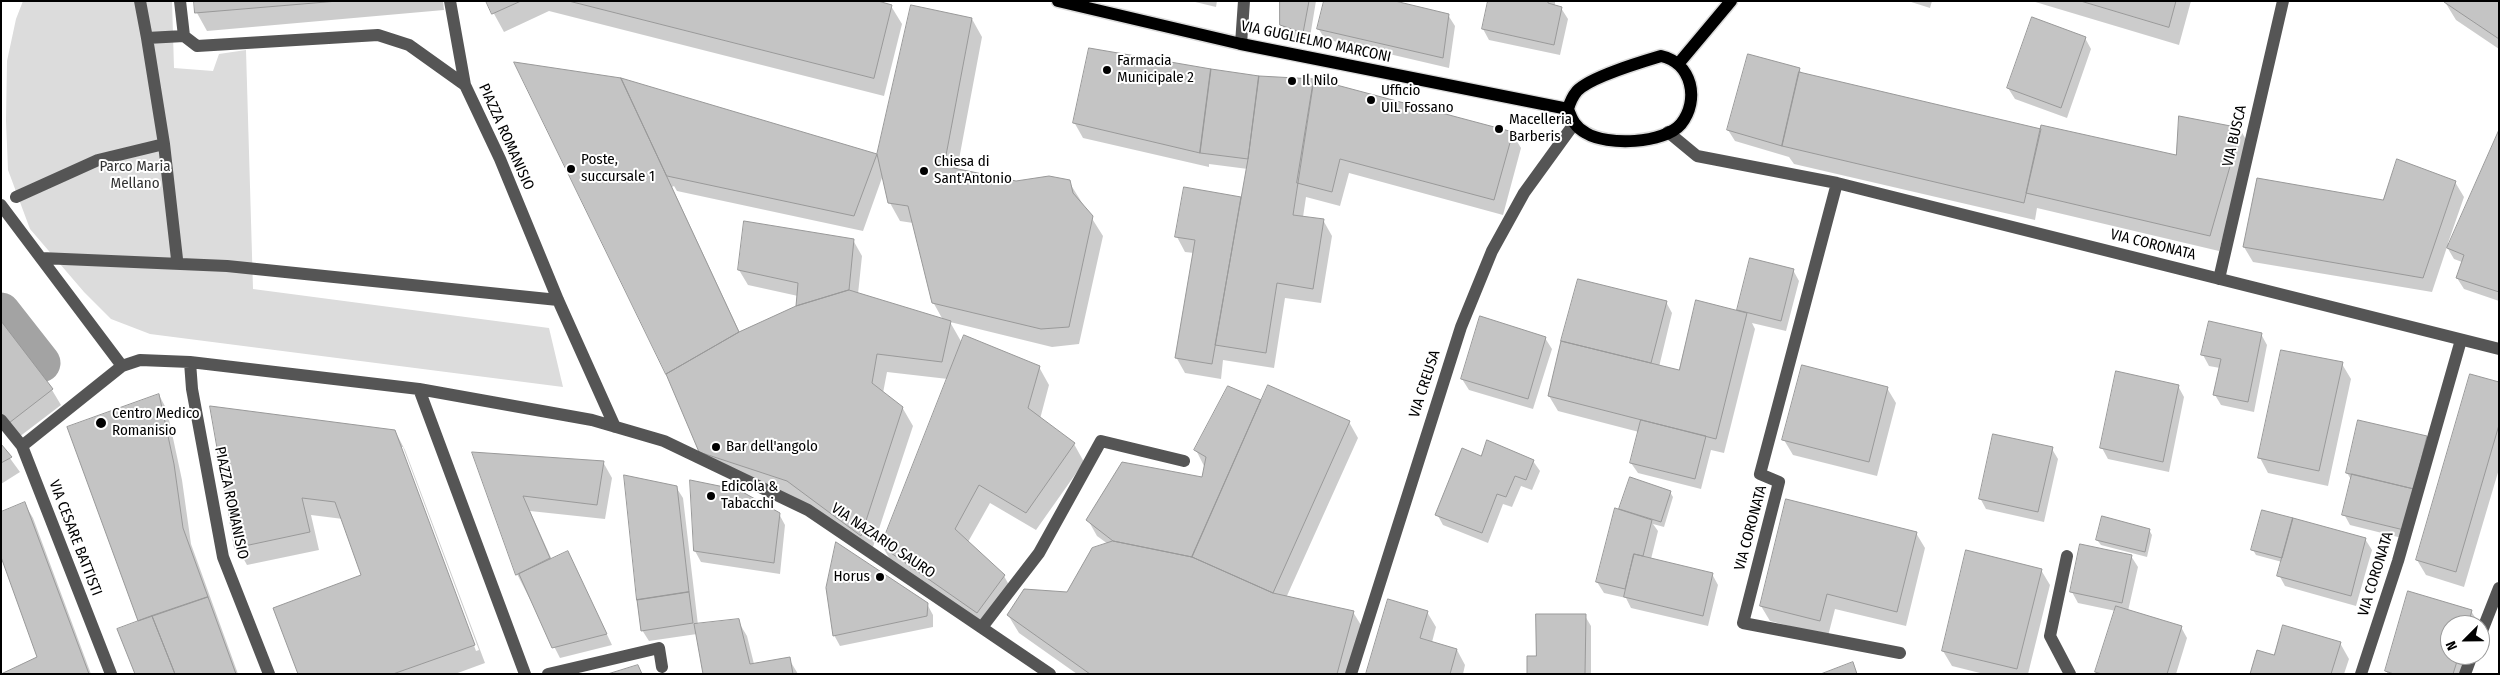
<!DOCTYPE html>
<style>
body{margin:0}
#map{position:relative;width:2500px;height:675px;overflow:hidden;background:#fff;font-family:"Fira Sans Condensed",sans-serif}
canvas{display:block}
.frame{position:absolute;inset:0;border:2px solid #000;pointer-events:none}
.north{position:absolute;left:2440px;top:615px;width:50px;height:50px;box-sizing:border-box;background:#fff;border:1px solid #999;border-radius:50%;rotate:247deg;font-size:14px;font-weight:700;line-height:20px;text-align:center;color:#000}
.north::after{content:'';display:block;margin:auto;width:18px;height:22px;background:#000;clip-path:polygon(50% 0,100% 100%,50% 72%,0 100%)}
</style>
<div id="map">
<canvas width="2500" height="675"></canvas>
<div class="frame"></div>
<div class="north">N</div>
</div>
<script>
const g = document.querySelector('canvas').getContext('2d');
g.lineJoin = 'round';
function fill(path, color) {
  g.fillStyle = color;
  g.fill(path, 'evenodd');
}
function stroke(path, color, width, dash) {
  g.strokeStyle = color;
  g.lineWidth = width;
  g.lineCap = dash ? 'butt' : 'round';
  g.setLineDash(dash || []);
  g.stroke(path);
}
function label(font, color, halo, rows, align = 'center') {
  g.font = font + ' "Fira Sans Condensed",sans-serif';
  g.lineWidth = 4;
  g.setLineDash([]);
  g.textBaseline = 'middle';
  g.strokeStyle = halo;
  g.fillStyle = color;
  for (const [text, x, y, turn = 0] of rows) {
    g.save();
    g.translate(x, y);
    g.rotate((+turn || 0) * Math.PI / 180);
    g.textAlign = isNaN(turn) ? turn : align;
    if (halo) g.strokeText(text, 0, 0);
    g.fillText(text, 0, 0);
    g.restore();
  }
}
fill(new Path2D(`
 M23 1H172L174 68 213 71 219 54 246 50 253 289 549 328 563 387 150 334 111 319 84 292 30 229 8 170 6 121 7 61 16 19Z`), '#dcdcdc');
fill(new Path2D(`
 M196 1H443L444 10 207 31 197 13Z
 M487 1H873L891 6 902 24 884 96 549 11 504 32Z
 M1191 1H1217L1216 7Z
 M1282 1H1316L1309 43 1288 36 1282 25Z
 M1489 1H1555V6L1561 8 1568 19 1560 55 1489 40 1483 29Z
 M1908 1H1932L1930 8Z
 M2032 1H2191L2179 45Z
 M2499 1V49L2456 20 2445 2Z
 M1448 15 1455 26 1449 68 1325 39 1318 28Z
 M972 19 982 37 957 170 1016 182H1069L1103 236 1079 344 1052 347 950 322 962 343 1039 367 1049 385 1040 419 1074 444 1084 462 1036 530 990 503 968 542 1004 576 1014 594 988 630 893 564 882 546 948 379 887 372 883 393 902 407 913 426 871 553 798 499 711 470 700 451 621 79 878 156ZM883 175 890 203 900 221 913 223 933 302 943 320 858 294 862 256 853 240 739 270 748 285 798 296V307L740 333 672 187 674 186 677 191 863 231Z
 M2085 38 2091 49 2067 118 2015 99 2008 88Z
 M1799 69 1802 74 2041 131 2177 156 2240 129 2249 145 2219 251 2037 208 2035 220 1794 164 1789 157 1735 141 1728 130Z
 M1074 122 1512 133 1521 148 1503 215 1349 173 1340 206 1306 197 1303 217 1323 220 1332 236 1321 303 1285 298 1274 368 1223 360 1221 379 1185 373 1176 357 1194 253 1185 252 1177 237 1185 188 1242 199 1248 169 1209 164V167L1083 138Z
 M2499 133V301L2464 289 2457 278 2462 262 2454 259 2447 247 2432 292 2253 262 2244 247 2384 201 2455 182 2464 197 2448 243 2450 244Z
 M1793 270 1799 281 1786 331 1752 323 1755 329 1724 453 1711 450 1701 489 1638 473 1631 463 1639 432 1558 411 1549 396 1563 341 1666 302 1672 313 1659 367 1679 372 1739 312 1738 310Z
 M1 323 52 390 61 405 19 437 1 415Z
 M2261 334 2267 345 2254 412 2221 405 2215 395 2220 368 2209 366 2203 355Z
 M1545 338 1552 349 1533 409 1469 390 1462 379Z
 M2342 364 2351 379 2328 486 2268 473 2260 458Z
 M2499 383V469L2464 587 2426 575 2417 560Z
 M2178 386 2184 397 2169 472 2108 459 2102 448Z
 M1228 388 1262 402 1349 422 1358 438 1286 598 1353 612 1364 630 1352 674H1077L1019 633 1008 615 1068 594 1108 544 1097 536 1088 520 1203 479 1204 466 1196 450Z
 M1887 388 1896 403 1877 476 1793 455 1784 440Z
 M159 395 167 410 182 480 191 544 238 674H136L139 622 68 427Z
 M211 408 395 431 405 450 485 663 455 674H299L362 576 343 519 311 515 319 550 247 565 237 547ZM400 447H403L479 650 476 651Z
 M2426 437 2432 448 2410 540 2350 525 2344 514 2352 481 2347 473Z
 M1 446 20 472 1 484Z
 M2052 449 2058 459 2044 522 1986 509 1980 498Z
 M473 454 603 462 612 478 605 519 530 511 552 560 568 553 612 645 560 658 517 574Z
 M1482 458 1533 461 1540 471 1532 490 1521 486 1512 507 1503 504 1488 543 1443 525 1437 514Z
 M676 487 683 498 698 625 738 621 747 636 754 664 789 659 798 674H704L697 634 649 641 642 630Z
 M1670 492 1673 497 1664 527 1653 524 1658 531 1651 559 1712 574 1718 585 1708 626 1631 608 1626 598 1604 593 1597 582 1616 510 1622 512 1621 509Z
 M24 503 33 518 91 674H4L38 657Z
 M779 514 785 525 780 574 701 562 695 551Z
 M2149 530 2152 535 2147 557 2101 545 2097 540Z
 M1916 533 1925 548 1906 626 1835 609 1828 636 1770 621 1761 606Z
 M2365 539 2372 550 2356 606 2285 586 2279 575 2282 562 2256 555 2253 550Z
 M2131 556 2138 567 2128 611 2181 627 2187 638 2176 674H2098L2097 671 2116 611 2078 603 2072 592Z
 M2041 570 2050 585 2028 674H1984L1952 666 1943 651Z
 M2409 593 2471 611 2478 622 2477 625H2450V655H2468L2462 674H2388L2386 671Z
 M927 604 933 615V627L840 646 834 635Z
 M1427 612 1436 627 1432 642 1457 650 1465 665 1463 674H1367Z
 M1585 616 1591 626V674H1528L1537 657Z
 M2340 643 2349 659 2344 674H2251L2275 656Z`), '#0003');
stroke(new Path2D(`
 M1 312 41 363`), '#a3a3a3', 39);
const building = new Path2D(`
 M194 1H338L195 13Z
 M486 1H521L492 14Z
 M569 1H878L892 5 874 78Z
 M1280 1H1309L1303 33 1280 25Z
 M1324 1H1395L1449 14 1443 58 1317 29Z
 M1488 1H1548V3L1562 7 1554 45 1482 29Z
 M2081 1H2176L2169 27Z
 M2499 1V39L2444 2V1Z
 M911 5 972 18 944 166 1016 181 1049 176 1070 180 1073 193 1093 216 1069 327 1041 329 932 303 908 206 888 203 877 154Z
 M2032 17 2086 37 2061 108 2007 88Z
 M1089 48 1211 69 1200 153 1073 123Z
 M1748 54 1800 68 1782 146 1727 130Z
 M514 62 621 78 739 332 666 374Z
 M1211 69 1259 76 1248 159 1200 153Z
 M1799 72 2041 129 2024 203 1782 146Z
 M1259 76 1314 79 1293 215 1324 219 1313 289 1277 283 1266 353 1215 345 1248 159Z
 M621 78 877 154 854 216 667 176Z
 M1314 79 1513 132 1494 200 1340 159 1332 192 1297 183Z
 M2179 116 2241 128 2210 236 2026 193 2041 125 2176 155Z
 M2499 130V292L2456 278 2464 255 2447 248Z
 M2397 159 2456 181 2423 278 2243 247 2257 178 2383 200Z
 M1184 187 1241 197 1212 364 1175 358 1195 240 1175 237Z
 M744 221 854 239 849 290 796 306 798 283 738 270Z
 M1750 258 1794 269 1781 321 1737 310Z
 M1578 279 1667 301 1651 363 1561 341Z
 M849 290 951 321 942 362 877 354 872 383 903 407 861 536 787 481 699 452 666 374 739 332 796 306Z
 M1696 300 1747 313 1716 439 1548 396 1561 341 1679 370Z
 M1480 316 1546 337 1528 399 1461 379Z
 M1 321 53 389 9 423 1 413Z
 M2209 321 2262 333 2248 402 2213 395 2221 359 2201 355Z
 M964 335 1040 366 1028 408 1075 443 1026 513 979 485 955 529 1005 575 977 613 881 546Z
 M2281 350 2343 362 2319 471 2258 458Z
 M1802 365 1888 387 1869 462 1782 440Z
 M2116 371 2179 385 2163 462 2100 448Z
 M2470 374 2499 382V425L2456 572 2416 560Z
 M1268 385 1350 421 1273 593 1192 557Z
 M1228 386 1261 400 1192 557 1113 541 1086 520 1122 462 1202 477 1206 457 1194 450Z
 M159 394 174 464 183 528 208 597 138 621 67 427Z
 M210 406 395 430 475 645 393 674H298L273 608 361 575 335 502 302 498 310 532 235 548Z
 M1641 420 1706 436 1695 479 1630 463Z
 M2358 420 2427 436 2414 489 2346 473Z
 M1993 434 2053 447 2038 512 1979 499Z
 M1487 440 1534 460 1526 480 1515 476 1506 497 1497 494 1482 533 1435 515 1462 448 1481 456Z
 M1 444 12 457 1 463Z
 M472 452 604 461 597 505 523 496 550 558 516 575Z
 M2352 474 2414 489 2404 530 2342 515Z
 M624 475 677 486 689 592 637 600Z
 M1630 477 1671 491 1661 522 1619 509Z
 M690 480 739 490 780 513 774 563 694 551Z
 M1786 499 1917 532 1897 612 1827 594 1820 621 1760 606Z
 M25 502 89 674H1L37 657 1 557V512Z
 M1615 508 1652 520 1643 556 1634 554 1625 589 1596 582Z
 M2262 510 2293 518 2282 558 2251 550Z
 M2102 516 2150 529 2145 552 2096 540Z
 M2293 518 2366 538 2351 596 2277 576Z
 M1113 541 1192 557 1273 593 1354 611 1337 674H1090L1007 615 1024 589 1067 592 1092 548Z
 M836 542 928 603 927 616 833 636 826 588Z
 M2080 544 2132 555 2122 603 2070 592Z
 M1966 550 2042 569 2017 669 1942 651Z
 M568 551 607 634 552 648 519 574Z
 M1634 554 1713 573 1703 616 1624 597Z
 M2408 591 2472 610 2468 625H2450V655H2459L2453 674H2394L2385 671Z
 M689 592 693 623 641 631 637 600Z
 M208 597 236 674H175L152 616Z
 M1388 599 1428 611 1420 638 1457 649 1450 674H1366Z
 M2116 606 2182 626 2167 674H2102L2095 672Z
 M1536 614H1586L1585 674H1527V656H1536Z
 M152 616 175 674H135L117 629Z
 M739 619 750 664 790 657 793 674H703L694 624Z
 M2283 625 2341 642 2331 674H2250L2257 650 2274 655Z
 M1853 662 1857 674H1821Z
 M638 665 642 674H608Z`);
fill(building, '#c4c4c4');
stroke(building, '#999', 1);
const major = new Path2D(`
 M1058 1 1241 44 1568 109
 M1661 56C1692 63 1700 100 1681 124 1664 144 1607 146 1586 133 1575 127 1572 120 1568 109 1570 102 1572 97 1577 91 1590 77 1641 62 1661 56Z
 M1679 63 1731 1`);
stroke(major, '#dbdbdb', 15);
stroke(new Path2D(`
 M140 1 147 38 184 36
 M180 1 184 36 197 46 378 35 409 45 465 85 500 159 558 300 615 427
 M450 1 465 85
 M147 38 164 144
 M1241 44 1244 1
 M1668 132 1697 156 1837 183 2499 349
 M1837 183 1760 474 1779 482 1743 623 1900 653
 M16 197 98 160 164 144 177 259
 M1 205 122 366
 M41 258 227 266 558 300
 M2219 279 2283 1
 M190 362 192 389 223 557 269 674
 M419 389 525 674
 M1 420 22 446 111 674
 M22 446 122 366 140 360 190 362 419 389 592 420 664 441 808 510 1050 674
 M2067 556 2050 636 2070 674
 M982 627 1039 553 1101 441 1184 461
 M2480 636 2499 588
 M548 674 659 648 662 667
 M1351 674 1461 327 1492 251 1524 193 1574 124
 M2361 674 2398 561 2461 340
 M2465 674 2472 655`), '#555', 12);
stroke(major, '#000', 12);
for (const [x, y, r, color] of [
 [1107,70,5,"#000"],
 [1292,81,5,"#000"],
 [1371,100,5,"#000"],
 [1499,129,5,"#000"],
 [571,169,5,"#000"],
 [924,171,5,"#000"],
 [101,423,6,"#000"],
 [716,447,5,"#000"],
 [711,496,5,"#000"],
 [880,577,5,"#000"]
]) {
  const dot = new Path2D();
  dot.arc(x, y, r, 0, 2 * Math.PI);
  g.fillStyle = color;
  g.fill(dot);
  stroke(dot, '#fff', 2);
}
label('15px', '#000', '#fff', [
 ["VIA GUGLIELMO MARCONI",1316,42,12],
 ["VIA BUSCA",2235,136,-77],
 ["PIAZZA ROMANISIO",506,137,66],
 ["VIA CORONATA",2153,245,14],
 ["VIA CREUSA",1425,384,-72],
 ["PIAZZA ROMANISIO",231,503,78],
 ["VIA CORONATA",1751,528,-75],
 ["VIA CESARE BATTISTI",75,538,69],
 ["VIA NAZARIO SAURO",883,541,34],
 ["VIA CORONATA",2376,574,-73]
]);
label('15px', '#000', '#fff', [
 ["Farmacia",1117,61],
 ["Municipale 2",1117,78],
 ["Il Nilo",1302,81],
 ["Ufficio",1381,91],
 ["UIL Fossano",1381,108],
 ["Macelleria",1509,120],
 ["Barberis",1509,137],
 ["Poste,",581,160],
 ["succursale 1",581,177],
 ["Chiesa di",934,162],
 ["Sant'Antonio",934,179],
 ["Centro Medico",112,414],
 ["Romanisio",112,431],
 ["Bar dell'angolo",726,447],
 ["Edicola &",721,487],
 ["Tabacchi",721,504],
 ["Horus",870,577,"right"]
], 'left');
label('15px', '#333', '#fff', [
 ["Parco Maria",135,167],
 ["Mellano",135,184]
]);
</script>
